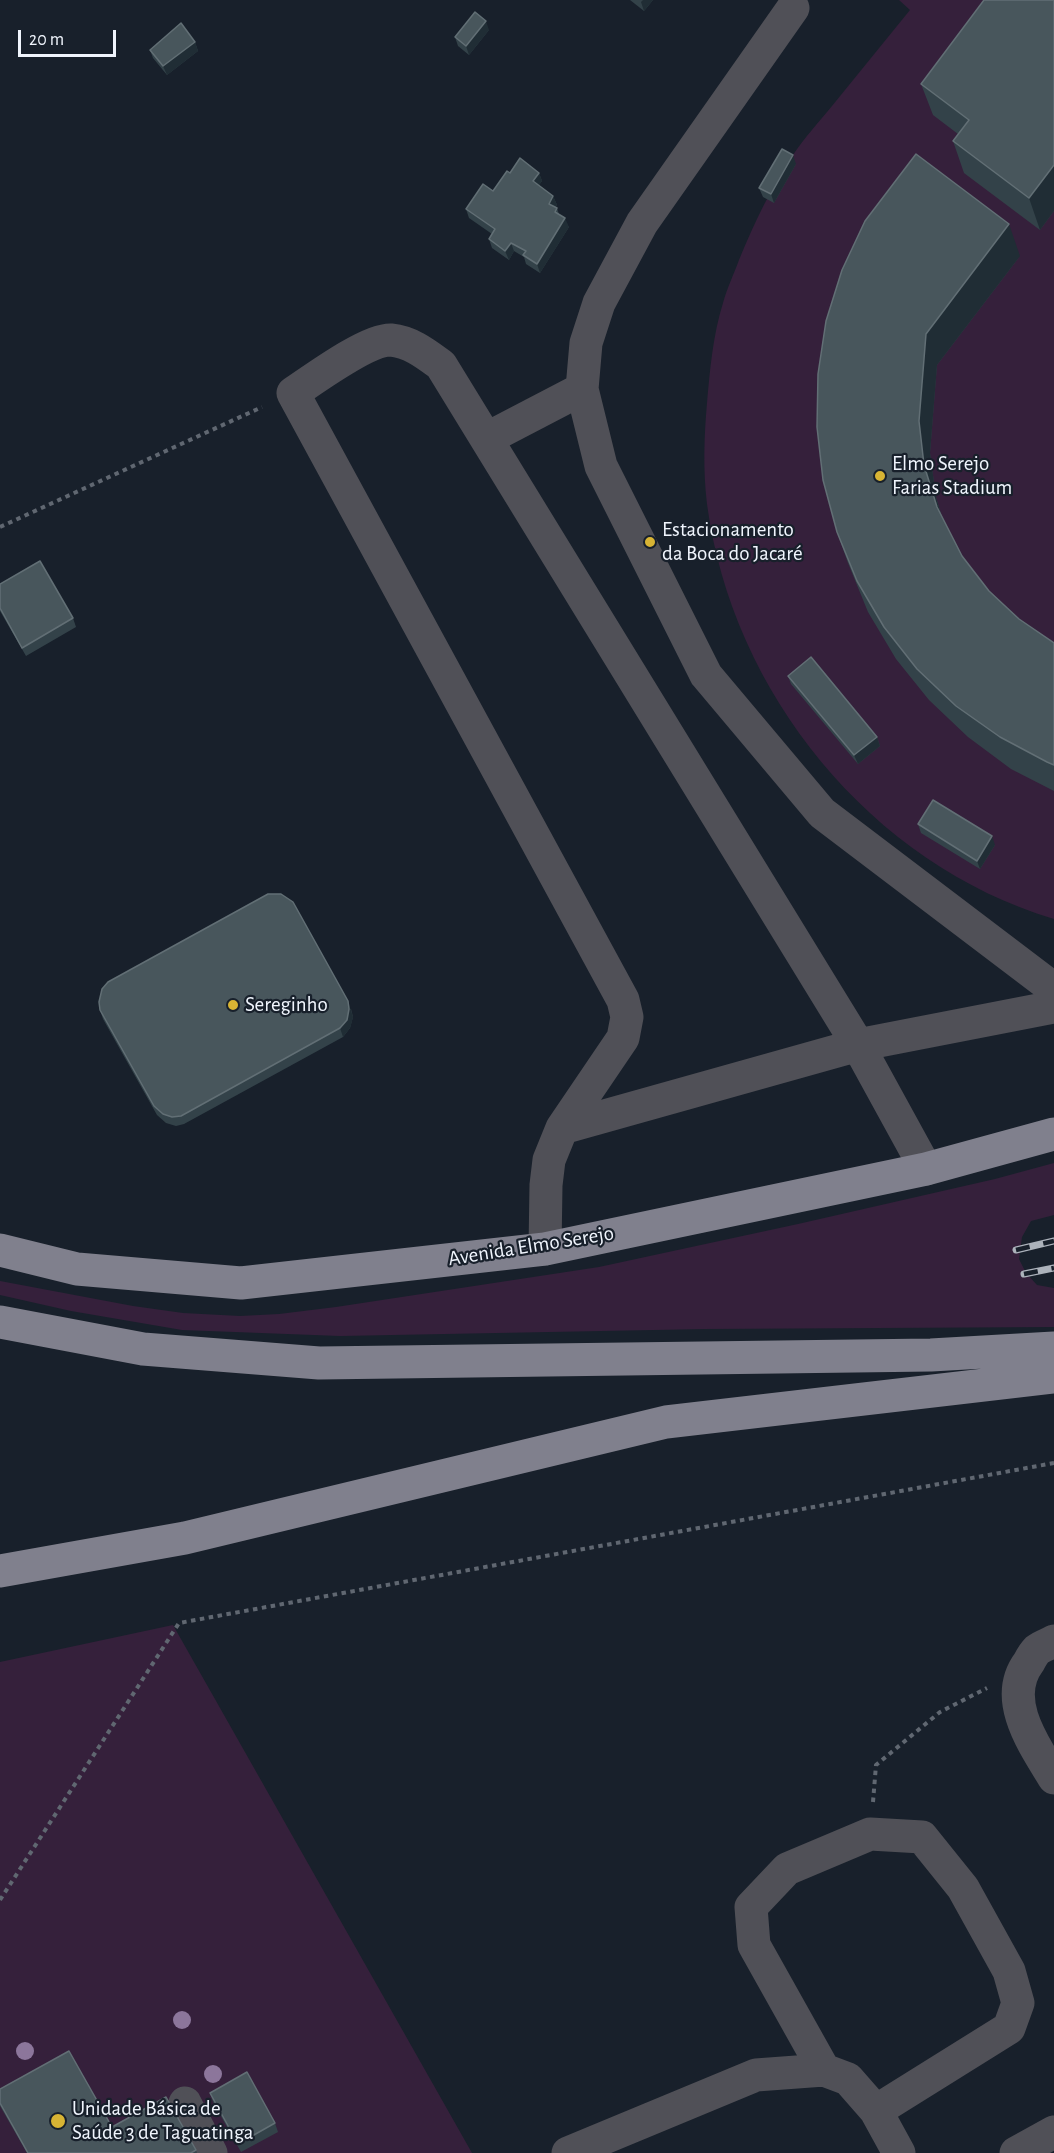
<!DOCTYPE html>
<meta charset="utf-8">
<style>
body{margin:0}
#map{position:relative;width:1054px;height:2153px;overflow:hidden;background:#18202b;font-family:"Alegreya Sans",sans-serif}
canvas{display:block}
.scale{position:absolute;left:18px;top:30px;width:98px;height:27px;box-sizing:border-box;border:3px solid #f0f5fd;border-top:0;padding-left:8px;font-size:18px;line-height:21px;white-space:nowrap;color:#f0f5fd;-webkit-text-stroke:4px #18202b;paint-order:stroke}
</style>
<div id="map">
<canvas width="1054" height="2153"></canvas>
<div class="scale">20 m</div>
</div>
<script>
const g = document.querySelector('canvas').getContext('2d');
g.lineJoin = 'round';
function fill(path, color) {
  g.fillStyle = color;
  g.fill(path, 'evenodd');
}
function stroke(path, color, width, dash) {
  g.strokeStyle = color;
  g.lineWidth = width;
  g.lineCap = dash ? 'butt' : 'round';
  g.setLineDash(dash || []);
  g.stroke(path);
}
function label(font, color, halo, rows, align = 'center') {
  g.font = font + ' "Alegreya Sans",sans-serif';
  g.lineWidth = 4.5;
  g.setLineDash([]);
  g.textBaseline = 'middle';
  g.strokeStyle = halo;
  g.fillStyle = color;
  for (const [text, x, y, turn = 0] of rows) {
    g.save();
    g.translate(x, y);
    g.rotate((+turn || 0) * Math.PI / 180);
    g.textAlign = isNaN(turn) ? turn : align;
    if (halo) g.strokeText(text, 0, 0);
    g.fillText(text, 0, 0);
    g.restore();
  }
}
fill(new Path2D(`
 M899 0H1054V919C871 864 732 693 707 504 703 470 704 437 707 403 710 369 713 335 723 303 727 288 734 274 739 260 754 223 771 188 793 155 804 138 819 122 832 106 858 74 884 42 910 10Z
 M1054 1163V1215L1031 1221 1022 1237 1019 1259 1026 1273 1037 1285 1054 1288V1327L706 1329 340 1336 182 1330 71 1311 0 1295V1281L133 1306 183 1313 240 1316 279 1314 336 1307 599 1267 798 1224 995 1179Z
 M173 1625 472 2153H0V1662Z`), '#35203b');
stroke(new Path2D(`
 M0 527 262 407
 M873 1802 876 1765 940 1712 987 1688
 M0 1900 179 1623 1054 1463`), '#606771', 4, [4.5, 4.5]);
stroke(new Path2D(`
 M793 8 642 223 599 303 586 343 582 389 601 466 706 675 822 813 1054 989
 M488 438 582 389
 M562 1128 858 1045 1054 1007
 M545 1249 546 1185 549 1160 562 1128 623 1038 627 1017 623 1000 293 393C314 379 368 339 391 340 411 342 426 354 441 365L858 1045 926 1169
 M1054 1641C1049 1644 1042 1646 1037 1650 1034 1653 1031 1658 1029 1662 1001 1699 1034 1745 1054 1778
 M824 2070 754 1945 751 1907 787 1869 870 1834 922 1837 963 1888 1009 1971 1018 2003 1009 2028 876 2111
 M185 2103 211 2153
 M568 2153 756 2075 824 2070 848 2079 876 2111 899 2153
 M1016 2153 1054 2132`), '#505057', 33);
stroke(new Path2D(`
 M0 1250 77 1269 241 1283 545 1249 926 1169 1054 1134
 M0 1322 143 1349 319 1363 931 1355 1054 1348
 M0 1571 185 1538 666 1422 1054 1377`), '#80808d', 33);
const rail = new Path2D(`
 M1016 1250 1054 1241
 M1024 1274 1054 1268`);
stroke(rail, '#acb2bb', 7);
stroke(rail, '#18202b', 4.5, [14]);
g.fillStyle = '#8c769b';
for (const [x, y] of [
 [182,2020],
 [25,2051],
 [213,2074]
]) {
  g.beginPath();
  g.arc(x, y, 9, 0, 2 * Math.PI);
  g.fill();
}
fill(new Path2D(`
 M630 0H653L644 11Z
 M1054 0V211L1040 230 964 173 953 141 958 134 933 115 921 84Z
 M489 30 469 55 458 46 455 37Z
 M195 42 198 51 167 75 153 58 150 50Z
 M796 164 774 203 763 197 759 188Z
 M510 173H539L542 181 539 185 553 196 557 205 555 207 557 208 559 214 569 227 540 273 526 264 524 257 514 251 509 260 492 248 489 239 492 234 469 218 466 209 493 191Z
 M1020 256 937 365 930 453 936 497 942 517 962 556 989 591 1019 619 1054 643V791L1011 769 968 737 929 700 896 659 868 612 848 563 837 532 823 480Z
 M0 584 73 618 76 627 26 656 0 611Z
 M788 676 877 737 880 746 858 764 791 684Z
 M918 824 995 845 980 869 921 833Z
 M351 1009 353 1017 350 1028 343 1037 184 1124 176 1126 166 1123 157 1115 103 1019 100 1010Z
 M0 2089 112 2127 196 2150 197 2153H27L0 2106Z
 M210 2093 275 2123 278 2132 241 2152 213 2102Z`), '#334249');
fill(new Path2D(`
 M643 0H653L644 11 641 2Z
 M486 21 489 30 469 55 466 46Z
 M195 42 198 51 167 75 163 66Z
 M793 155 796 164 774 203 771 194Z
 M1054 165V211L1040 230 1029 198Z
 M539 173 542 181 536 189 533 181Z
 M553 196 557 205 552 213 549 204Z
 M565 218 569 227 540 273 537 264Z
 M1009 224 1020 256 937 365 930 453 936 497 948 539 937 507 924 465 919 421 926 334Z
 M511 243 514 251 509 260 505 251Z
 M877 737 880 746 858 764 854 755Z
 M992 836 995 845 980 869 977 861Z
 M348 1001 353 1017 350 1028 343 1037 340 1028Z`), '#202d35');
const building = new Path2D(`
 M984 0H1054V165L1029 198 953 141 969 120 921 84Z
 M475 12 486 21 466 46 455 37Z
 M181 23 195 42 163 66 150 50Z
 M782 149 793 155 771 194 759 188Z
 M916 154 1009 224 926 334 919 421 924 465 937 507 962 556 989 591 1019 619 1054 643V765L1047 762 1000 737 956 706 917 669 884 627 857 581 837 532 823 480 817 427 818 374 826 321 842 270 865 221Z
 M520 158 539 173 533 181 553 196 549 204 557 208 555 212 565 218 537 264 523 255 526 251 511 243 505 251 489 239 495 229 466 209 483 184 493 191 507 171 510 173Z
 M40 561 73 618 22 648 0 608V584Z
 M811 657 877 737 854 755 788 676Z
 M933 800 992 836 977 861 918 824Z
 M268 894H281L293 902 348 1001 349 1009 347 1020 340 1028 181 1116 172 1117 163 1114 154 1106 100 1010 99 1002 102 989 108 982Z
 M69 2051 112 2127 166 2097 196 2150 191 2153H28L0 2103V2089Z
 M247 2072 275 2123 238 2144 210 2093Z`);
fill(building, '#48565c');
stroke(building, '#626f75', 1.5);
for (const [x, y, r, color] of [
 [880,476,6,"#d8b434"],
 [650,542,6,"#d8b434"],
 [233,1005,6,"#d8b434"],
 [58,2121,8,"#d8b434"]
]) {
  const dot = new Path2D();
  dot.arc(x, y, r, 0, 2 * Math.PI);
  g.fillStyle = color;
  g.fill(dot);
  stroke(dot, '#18202b', 2);
}
label('21px', '#f0f5fd', '#18202b', [
 ["Elmo Serejo",892,464],
 ["Farias Stadium",892,488],
 ["Estacionamento",662,530],
 ["da Boca do Jacaré",662,554],
 ["Sereginho",245,1005],
 ["Unidade Básica de",72,2109],
 ["Saúde 3 de Taguatinga",72,2133]
], 'left');
label('21px', '#f0f5fd', '#18202b', [
 ["Avenida Elmo Serejo",531,1246,-9]
]);
</script>
